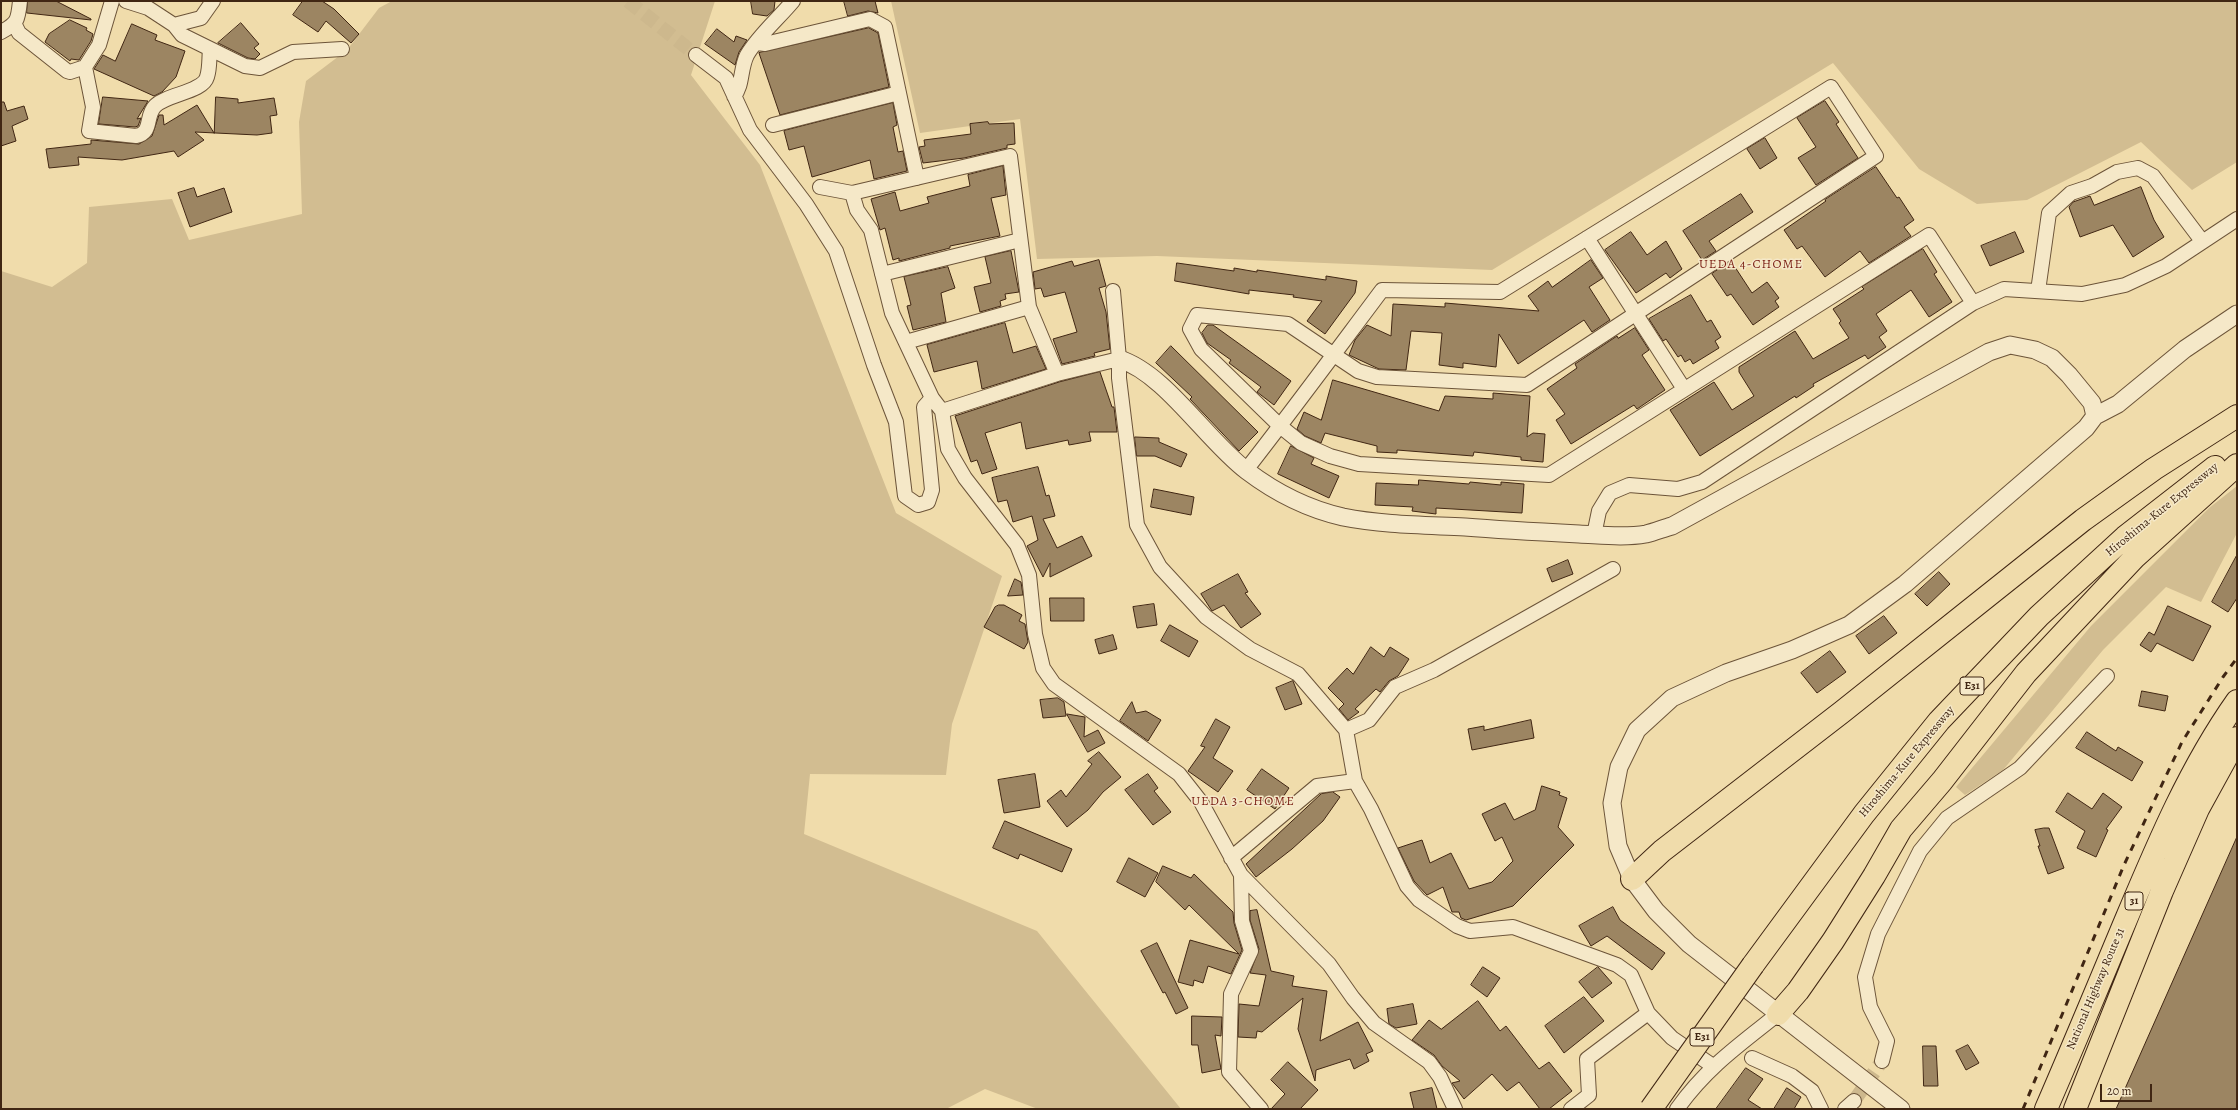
<!DOCTYPE html>
<style>
body{margin:0}
#map{position:relative;width:2238px;height:1110px;overflow:hidden;background:#f0dcab;font-family:Alegreya,serif}
canvas{display:block}
.frame{position:absolute;inset:0;border:2px solid #402613;pointer-events:none}
.scale{position:absolute;left:2100px;top:1084px;width:52px;height:18px;box-sizing:border-box;border:2px solid #402613;border-top:0;padding-left:5px;font-size:12px;line-height:14px;white-space:nowrap;color:#402613;-webkit-text-stroke:3px #f5e8c8;paint-order:stroke}
</style>
<div id="map">
<canvas width="2238" height="1110"></canvas>
<div class="frame"></div>
<div class="scale">20 m</div>
</div>
<script>
const g = document.querySelector('canvas').getContext('2d');
g.lineJoin = 'round';
function fill(path, color) {
  g.fillStyle = color;
  g.fill(path, 'evenodd');
}
function stroke(path, color, width, dash) {
  g.strokeStyle = color;
  g.lineWidth = width;
  g.lineCap = dash ? 'butt' : 'round';
  g.setLineDash(dash || []);
  g.stroke(path);
}
function label(font, color, halo, rows, align = 'center') {
  g.font = font + ' Alegreya,serif';
  g.lineWidth = 3;
  g.setLineDash([]);
  g.textBaseline = 'middle';
  g.strokeStyle = halo;
  g.fillStyle = color;
  for (const [text, x, y, turn = 0] of rows) {
    g.save();
    g.translate(x, y);
    g.rotate((+turn || 0) * Math.PI / 180);
    g.textAlign = isNaN(turn) ? turn : align;
    if (halo) g.strokeText(text, 0, 0);
    g.fillText(text, 0, 0);
    g.restore();
  }
}
fill(new Path2D(`
 M392 1H715L691 75 760 165 896 513 1002 576 952 724 946 775 810 774 804 834 1037 931 1181 1109H1038L985 1089 946 1109H1V271L52 287 87 263 89 207 172 199 189 240 302 214 299 122 306 81 347 50 379 8Z
 M891 1H2237V162L2192 190 2141 142 2027 200 1977 204 1919 169 1833 63 1492 270 1157 256 1037 259 1020 119 920 133Z
 M2237 486V533L2201 602 2166 587 2103 650 2003 770 1965 795 1956 787 2091 626 2209 508Z`), '#d2bd91');
const building = new Path2D(`
 M28 1H56L91 19V20L27 13Z
 M303 1H322L334 9 359 34 351 43 326 21 318 32 293 15Z
 M751 1H775L774 10 767 16 753 14Z
 M844 1H875L878 13 868 11 848 16Z
 M70 20 87 28 86 30 93 34 91 41 79 60 71 59 70 61 45 42 49 34Z
 M241 23 259 44 254 48 260 54 255 59 248 58 218 43Z
 M132 24 157 35 155 40 185 51 176 77 162 92 154 96 94 69 103 55 115 61Z
 M869 28 878 33 889 87 780 115 759 53Z
 M717 29 734 42 736 36 747 40 739 52 735 65 705 44Z
 M103 97 148 101 137 119 141 118 138 126 135 127 99 124Z
 M216 97 238 99V103L274 98 277 115 270 116 272 133 257 135 195 132 204 140 178 157 174 151 122 160 78 157 79 165 49 168 46 149 91 144V140L139 144 152 136 159 115H163L164 125 197 105 214 133Z
 M1825 101 1839 122 1836 124 1858 158 1816 185 1798 158 1816 147 1797 118Z
 M1 102H4L7 111 24 106 28 119 12 126 16 141 1 146Z
 M893 103 897 125 893 127 898 152 903 151 907 171 874 179 870 160 812 177 804 146 789 150 784 131Z
 M988 122 989 124 1014 123 1015 144 1007 145V148L964 158 923 163 919 147 925 146 924 140 971 134 970 124Z
 M1765 138 1777 158 1760 169 1747 149Z
 M1003 166 1006 195 991 198 1000 236 950 246V248L899 261V258L893 260 885 228 880 230 871 199 895 192 900 211 929 203 927 197 970 186 968 175Z
 M1876 167 1897 198 1899 197 1914 220 1904 227 1911 236 1869 263 1860 251 1825 277 1802 246 1797 249 1784 230 1826 201 1825 200Z
 M2141 187 2154 220 2164 237 2133 257 2113 225 2080 237 2069 207 2073 202 2090 196 2094 205Z
 M194 188 197 197 224 188 232 212 190 227 178 193Z
 M1741 194 1753 212 1709 241 1716 251 1702 260 1683 231Z
 M1631 232 1647 255 1666 241 1682 269 1670 278 1666 273 1636 293 1605 250Z
 M2015 232 2024 252 1990 266 1981 246Z
 M1923 249 1937 272 1934 274 1952 302 1929 317 1911 290 1876 314 1887 331 1879 337 1886 347 1868 359 1865 355 1813 384 1814 386 1796 398 1795 396 1700 456 1670 410 1714 382 1732 410 1754 396 1739 372V367L1795 331 1813 359 1849 338 1839 323 1841 321 1833 309 1864 289 1862 287Z
 M1011 251 1019 292 1005 294 1006 299 1000 301 1001 306 980 312 974 287 991 283 985 257Z
 M1099 260 1106 286 1099 288 1106 312 1110 349 1094 353 1095 356 1062 364 1053 339 1077 332 1065 292 1044 297 1041 288 1035 289 1033 272 1072 261 1074 266Z
 M1591 260 1603 278 1589 287 1610 320 1592 332 1584 320 1518 364 1499 334 1496 367 1463 363V368L1439 365 1442 333 1411 331 1406 370 1379 369 1349 355 1355 340 1367 325 1391 336 1393 304 1445 307V303L1539 311 1528 296 1548 281 1552 287Z
 M1731 261 1752 293 1767 282 1779 298 1775 301 1779 307 1753 325 1731 294 1727 296 1712 274Z
 M1177 263 1234 271V268L1257 272V270L1326 280V276L1357 281 1355 293 1325 334 1307 321 1322 301 1293 297 1294 295 1249 290V294L1175 281Z
 M948 267 955 288 941 293 946 322 913 330 907 306 911 305 904 277Z
 M1691 295 1707 322 1711 320 1721 337 1715 341 1719 348 1693 364 1690 359 1685 362 1681 355 1678 357 1666 339 1663 341 1649 319Z
 M1005 323 1013 353 1036 346 1046 369 982 389 977 361 934 372 927 345Z
 M1208 325H1213L1291 381 1274 405 1257 392 1261 387 1229 363 1231 360 1207 343 1202 333Z
 M1635 328 1649 350 1642 355 1665 390 1637 409 1634 405 1571 444 1556 420 1565 414 1547 389 1577 368 1575 364 1617 336 1618 338Z
 M1171 346 1258 432 1239 451 1190 399 1192 397 1156 363Z
 M1100 372 1112 407H1114L1117 432H1089L1091 441 1069 445 1068 440 1026 449 1021 422 985 433 997 469 982 474 977 460 971 462 955 416 1059 382Z
 M1333 380 1439 411 1445 396 1493 399V393L1530 396 1527 437 1533 433 1545 434 1543 462 1521 460V457L1474 452 1473 456 1397 450V453L1377 452V446L1325 433 1321 443 1305 436 1297 429 1304 412 1321 420Z
 M1135 437 1159 438V442L1187 454 1181 467 1155 456H1137Z
 M1291 446 1314 458 1311 464 1339 476 1329 498 1278 474Z
 M1038 467 1046 496 1049 495 1055 516 1043 519 1057 548 1082 536 1092 556 1050 577V563L1043 577 1027 546 1038 540 1032 516 1013 522 1007 500 998 502 992 478Z
 M1419 480 1469 484 1470 482 1501 485V482L1524 484 1522 513 1436 508V514L1412 511 1413 507 1375 505 1376 483 1418 485Z
 M1154 489 1194 497 1191 515 1151 507Z
 M2237 555V598L2228 612 2212 602Z
 M1568 560 1573 574 1552 582 1547 569Z
 M1939 572 1950 584 1927 606 1915 594Z
 M1238 574 1248 592 1245 593 1261 614 1241 628 1224 605 1212 611 1201 594Z
 M1015 579 1021 582 1023 595 1008 596Z
 M1050 598H1084V621H1051Z
 M1154 604 1157 625 1137 628 1133 607Z
 M999 605H1004L1022 615 1019 621 1025 624 1028 642 1024 649 984 627 995 607Z
 M2168 606 2211 626 2193 661 2157 643 2151 652 2140 645 2149 632 2154 635Z
 M1884 616 1897 633 1869 654 1856 636Z
 M1170 625 1198 641 1189 657 1161 641Z
 M1113 635 1117 649 1099 654 1095 640Z
 M1371 647 1384 657 1390 647 1409 659 1398 676 1389 681 1380 692 1376 689 1355 709 1359 712 1348 720 1339 709 1344 704 1328 688 1347 668 1353 674Z
 M1830 651 1846 672 1817 693 1801 673Z
 M1293 681 1302 704 1285 710 1276 688Z
 M2142 691 2168 696 2165 711 2139 706Z
 M1058 698 1064 702 1066 716 1043 718 1040 700Z
 M1132 702 1136 713 1146 711 1161 720 1148 741 1120 721Z
 M1067 714 1085 717 1084 737 1098 730 1105 743 1088 752Z
 M1216 719 1230 727 1213 758 1233 771 1218 792 1188 771 1205 747 1201 746Z
 M1531 720 1534 738 1472 750 1468 729 1484 726V730Z
 M2087 732 2116 751 2118 747 2143 762 2132 781 2076 748Z
 M1099 752 1121 777 1103 792 1088 810 1067 827 1047 801 1061 790 1066 797 1092 764 1088 761Z
 M1262 769 1289 788 1275 809 1247 790Z
 M1035 774 1040 807 1004 813 998 780Z
 M1148 774 1158 788 1154 791 1171 812 1153 825 1125 790Z
 M1542 786 1560 792 1559 795 1567 798 1558 827 1574 845 1513 906 1466 920 1461 918 1459 912H1452L1443 887 1427 895 1414 881 1398 848 1422 840 1430 863 1451 853 1469 889 1492 882 1513 861 1502 837 1495 841 1482 814 1505 803 1514 820 1535 810Z
 M1333 792 1340 797 1323 821 1292 849 1256 877 1246 864 1321 794Z
 M2068 793 2092 809 2103 793 2122 807 2106 829 2108 830 2096 857 2077 848 2085 831 2056 812Z
 M1005 821 1072 849 1062 872 1020 854 1018 859 993 848Z
 M2044 828H2049L2064 868 2048 874 2038 846H2040L2035 830Z
 M2237 837V1109H2116L2179 967Z
 M1129 858 1158 873 1145 897 1117 882Z
 M1163 866 1191 878 1194 874 1233 912 1234 923 1242 950 1231 974 1208 966 1203 983 1194 980 1193 986 1178 982 1190 940 1239 954 1189 905 1185 910 1156 882Z
 M1613 907 1620 920 1665 953 1652 970 1607 936 1591 946 1579 926Z
 M1257 910 1271 971 1294 976 1292 986 1327 991 1320 1041 1358 1022 1373 1051 1366 1054 1369 1061 1354 1069 1350 1059 1316 1070 1315 1081 1298 1029 1303 998 1262 1032 1257 1031 1256 1038 1238 1037 1239 1004 1259 1006 1266 975 1250 973 1259 949 1250 920V911Z
 M1157 943 1188 1008 1176 1014 1165 992 1163 993 1141 951Z
 M1483 967 1500 978 1487 997 1471 985Z
 M1598 967 1612 983 1592 998 1579 982Z
 M1584 997 1604 1021 1564 1053 1545 1026Z
 M1478 1001 1500 1031 1506 1026 1539 1069 1549 1062 1572 1091 1549 1109H1540L1519 1082 1507 1091 1492 1074 1464 1099 1452 1083 1460 1081 1442 1066 1434 1055 1412 1040 1429 1020 1441 1029Z
 M1413 1004 1417 1024 1396 1028 1389 1024 1387 1009Z
 M1192 1016 1222 1017 1221 1036 1215 1035 1221 1069 1202 1073 1198 1045H1192Z
 M1968 1045 1979 1063 1966 1070 1956 1051Z
 M1923 1046H1936L1938 1086H1924Z
 M1288 1062 1318 1090 1300 1109H1271L1285 1094 1271 1080Z
 M1746 1068 1763 1079 1748 1100 1762 1109H1716Z
 M1432 1088 1437 1109H1414L1410 1093Z
 M1787 1088 1801 1097 1794 1109H1774Z`);
fill(building, '#9c8562');
stroke(building, '#402613', 1);
stroke(new Path2D(`
 M628 1 696 55
 M1854 1101 1882 1061`), '#cdb88d', 14, [14, 7]);
const minor = new Path2D(`
 M112 1 99 45 85 67 93 107 89 131 136 136C153 133 145 116 155 106 167 94 203 92 207 77 210 68 209 58 210 49
 M126 1 148 8 174 25 182 35 245 66 260 68 293 52 342 49
 M15 25 19 33 67 71 70 72 85 67
 M174 25 201 18 213 1
 M1 32C18 23 18 20 20 1
 M757 43 765 44 870 19 885 27 917 178
 M696 55 726 78 750 130 806 204 836 251 874 365 896 422 905 496 918 505 928 502 932 490 924 407 932 398 942 411 1057 374 1119 359
 M734 96C743 85 740 69 747 55 758 36 779 18 793 1
 M773 125 899 93
 M820 187 852 193 1010 156 1029 307 1057 374
 M852 193 857 210 871 230 892 313 932 398
 M1587 238 1684 389
 M882 274 1020 240
 M1113 291 1119 359V378L1137 525 1160 567 1206 617 1250 649 1298 674 1346 730 1355 781 1371 809 1407 886 1419 900 1457 926 1470 931 1513 927 1617 965 1631 975 1648 1013 1672 1038 1713 1066
 M2038 291 2049 213 2071 193 2092 186 2117 172 2138 168 2153 176 2202 241
 M906 342 1029 307
 M942 411 948 449 965 478 1017 545 1029 575 1035 634 1043 668 1054 684 1179 774 1201 802 1241 875 1329 964 1353 998 1374 1023 1429 1062 1440 1077 1455 1109
 M1246 470C1292 411 1337 350 1382 290L1500 292 1831 87 1876 156 1527 385 1377 377 1358 371 1288 324 1197 315 1190 329 1201 349 1280 426 1301 443 1330 456 1359 464 1549 475 1929 235 1973 303
 M1594 535 1599 511 1610 493 1629 485 1678 489 1702 482 1973 303 2004 289 2082 294 2125 285 2166 266 2237 219
 M1346 730 1369 720 1395 687 1434 670 1613 569
 M1231 858 1317 786 1355 781
 M1241 875 1242 921 1251 951 1231 994 1229 1072 1261 1109
 M1752 1058 1792 1076 1812 1091 1821 1109
 M1882 1061 1887 1041 1870 1007 1865 977 1878 934 1920 851 1947 818 2020 768 2107 676
 M1571 1109 1589 1095 1587 1059 1648 1013
 M1677 1109C1706 1068 1739 1045 1778 1014
 M1845 1109 1854 1101`);
const tertiary = new Path2D(`
 M1119 359C1165 373 1207 441 1247 471 1276 493 1308 509 1343 517 1383 525 1425 525 1465 527 1503 530 1541 532 1579 534 1601 535 1624 538 1646 534 1655 532 1664 528 1672 526L1989 352 2010 345 2035 350 2052 358 2069 375 2092 403 2095 416
 M1901 1109 1689 944 1656 911 1632 879 1618 846 1612 803 1619 767 1637 730 1672 698 1726 673 1792 650 1849 625 1905 584 2086 428 2095 416 2118 404 2185 349 2237 314`);
const trunk = new Path2D(`
 M2046 1109C2073 1047 2099 984 2125 922 2157 846 2189 769 2237 701
 M2075 1109 2162 891 2198 809 2237 738`);
const motorway = new Path2D(`
 M1632 879 1662 851 1842 712 2083 520 2154 469 2237 416
 M1753 965 1864 814 1939 721 2039 616 2125 537 2215 467
 M1778 1014 1798 991 1833 941 1874 876 1901 829 1942 781 2026 673 2135 557 2237 465`);
stroke(minor, '#6c5439', 16);
stroke(tertiary, '#6c5439', 19);
stroke(trunk, '#402613', 24);
stroke(motorway, '#402613', 24);
stroke(minor, '#f5e8c8', 14);
stroke(tertiary, '#f5e8c8', 17);
stroke(trunk, '#f0dcab', 22);
stroke(motorway, '#f0dcab', 22);
stroke(new Path2D(`
 M2023 1109 2124 865 2182 742 2223 677 2237 658`), '#402613', 3, [7, 7]);
const motorwayBridge = new Path2D(`
 M1651 1109 1753 965`);
stroke(motorwayBridge, '#402613', 24, []);
stroke(motorwayBridge, '#f0dcab', 22);
for (const [x, y, w] of [
 [1972,686,24],
 [2134,901,18],
 [1702,1037,24]
]) {
  const box = new Path2D();
  box.roundRect(x - w / 2, y - 9, w, 18, 3);
  g.fillStyle = '#f5e8c8';
  g.fill(box);
  stroke(box, '#402613', 1);
}
label('bold 11px', '#402613', null, [
 ["E31",1972,686],
 ["31",2134,901],
 ["E31",1702,1037]
]);
label('12px', '#402613', '#f5e8c8', [
 ["Hiroshima-Kure Expressway",2162,510,-39],
 ["Hiroshima-Kure Expressway",1907,762,-50],
 ["National Highway Route 31",2096,989,-67]
]);
g.letterSpacing = '1px';
label('13px', '#7a1f14', '#f5e8c8', [
 ["UEDA 4-CHOME",1751,265],
 ["UEDA 3-CHOME",1243,802]
]);
g.letterSpacing = '0px';
</script>
